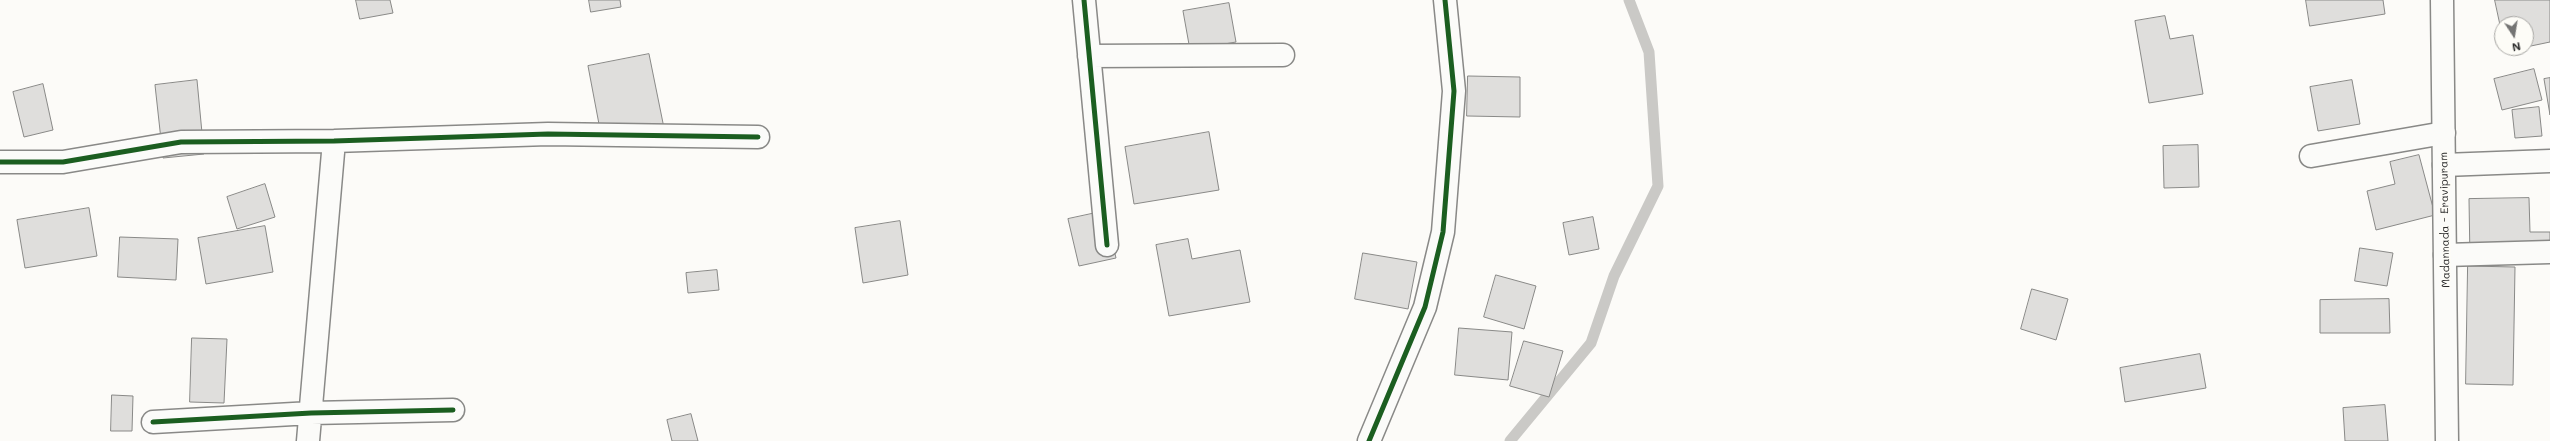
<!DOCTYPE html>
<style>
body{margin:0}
#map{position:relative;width:2550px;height:441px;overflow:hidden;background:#fcfbf8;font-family:Mali,sans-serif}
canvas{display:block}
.north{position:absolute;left:2494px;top:16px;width:40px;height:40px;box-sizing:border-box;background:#fdfcf7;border:1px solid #a9a8a5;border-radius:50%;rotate:168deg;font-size:11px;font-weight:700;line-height:16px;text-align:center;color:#2b2b2b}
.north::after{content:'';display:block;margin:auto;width:14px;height:18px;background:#747473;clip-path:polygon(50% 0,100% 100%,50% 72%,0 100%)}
</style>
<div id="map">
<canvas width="2550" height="441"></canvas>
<div class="north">N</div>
</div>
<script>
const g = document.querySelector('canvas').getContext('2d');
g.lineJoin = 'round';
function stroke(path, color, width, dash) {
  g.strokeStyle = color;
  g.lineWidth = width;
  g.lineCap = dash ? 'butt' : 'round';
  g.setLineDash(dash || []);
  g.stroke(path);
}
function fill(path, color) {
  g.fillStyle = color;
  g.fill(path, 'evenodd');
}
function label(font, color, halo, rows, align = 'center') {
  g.font = font + ' Mali,sans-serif';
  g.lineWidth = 4;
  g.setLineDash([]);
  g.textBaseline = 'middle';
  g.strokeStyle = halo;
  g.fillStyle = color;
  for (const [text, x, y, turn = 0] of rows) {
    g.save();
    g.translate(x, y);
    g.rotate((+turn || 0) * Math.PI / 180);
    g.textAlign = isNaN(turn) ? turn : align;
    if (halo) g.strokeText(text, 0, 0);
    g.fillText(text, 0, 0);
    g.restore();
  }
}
stroke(new Path2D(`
 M1510 441 1591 343 1614 276 1658 186 1649 52 1629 0`), '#cac9c6', 11);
const building = new Path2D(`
 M356 0H390L393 13 360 19Z
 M589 0H620L621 7 591 12Z
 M2306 0H2383L2385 14 2310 26Z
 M2495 0H2550V42L2526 47V24H2502V34Z
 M1229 3 1236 42 1190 50 1183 11Z
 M2165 16 2170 39 2193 35 2203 94 2149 103 2135 21Z
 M649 54 664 128 602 140 588 66Z
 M2534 69 2542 100 2502 110 2494 79Z
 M1468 76 1520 77V117L1467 116Z
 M2550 78V115L2544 79Z
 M197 80 204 154 163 158 155 85Z
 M2352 80 2360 124 2318 131 2310 87Z
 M43 84 53 130 24 137 13 92Z
 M2539 107 2542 136 2515 138 2512 110Z
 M1209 132 1219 190 1134 204 1125 147Z
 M2198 145 2199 187 2164 188 2163 146Z
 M2419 155 2435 215 2376 230 2367 191 2395 184 2390 162Z
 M265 184 275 217 237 229 227 197Z
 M2529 198 2530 232H2550V259L2470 260 2469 199Z
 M89 208 97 256 25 268 17 220Z
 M1105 211 1116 258 1079 266 1068 219Z
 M1593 217 1599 249 1569 255 1563 223Z
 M900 221 908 275 863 283 855 228Z
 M265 226 273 272 206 284 198 238Z
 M120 237 178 239 176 280 118 277Z
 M1188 239 1192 259 1240 250 1250 302 1169 316 1156 245Z
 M2360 248 2393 253 2387 286 2355 281Z
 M1363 253 1417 262 1408 309 1355 299Z
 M2468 266 2515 267 2513 385 2466 384Z
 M717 270 719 290 688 293 686 273Z
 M1496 275 1536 286 1524 329 1484 317Z
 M2032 289 2068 299 2056 340 2021 329Z
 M2389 299 2390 333H2320V300Z
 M1459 328 1512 332 1508 380 1455 375Z
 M192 338 227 339 224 403 190 402Z
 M1524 341 1563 351 1549 397 1510 386Z
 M2200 354 2206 388 2125 402 2120 368Z
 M112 395 133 396 132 431H111Z
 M2385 405 2388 441H2345L2343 408Z
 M691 414 698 441H672L667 420Z`);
fill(building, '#dfdedc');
stroke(building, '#898987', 1);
const minor = new Path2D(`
 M1084 0 1107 245
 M1089 56 1283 55
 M2311 156 2444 133
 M0 162H63L181 142 334 141 548 134 758 137
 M2444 165 2550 161
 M2445 255 2550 252
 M153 422 311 413 453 410
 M308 441 334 141
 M1369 441 1425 307 1443 232 1454 91 1445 0`);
const secondary = new Path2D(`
 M2442 0 2447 441`);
stroke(minor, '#898987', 25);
stroke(secondary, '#898987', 25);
stroke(minor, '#fbfbf9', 22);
stroke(secondary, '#fbfbf9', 22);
stroke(new Path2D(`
 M1084 0 1107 245
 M0 162H63L181 142 334 141 548 134 758 137
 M153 422 311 413 453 410
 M1369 441 1425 307 1443 232 1454 91 1445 0`), '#1b5e20', 5);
label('11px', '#2b2b2b', '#fdfcf7', [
 ["Madannada - Eravipuram",2445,220,-91]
]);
</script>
